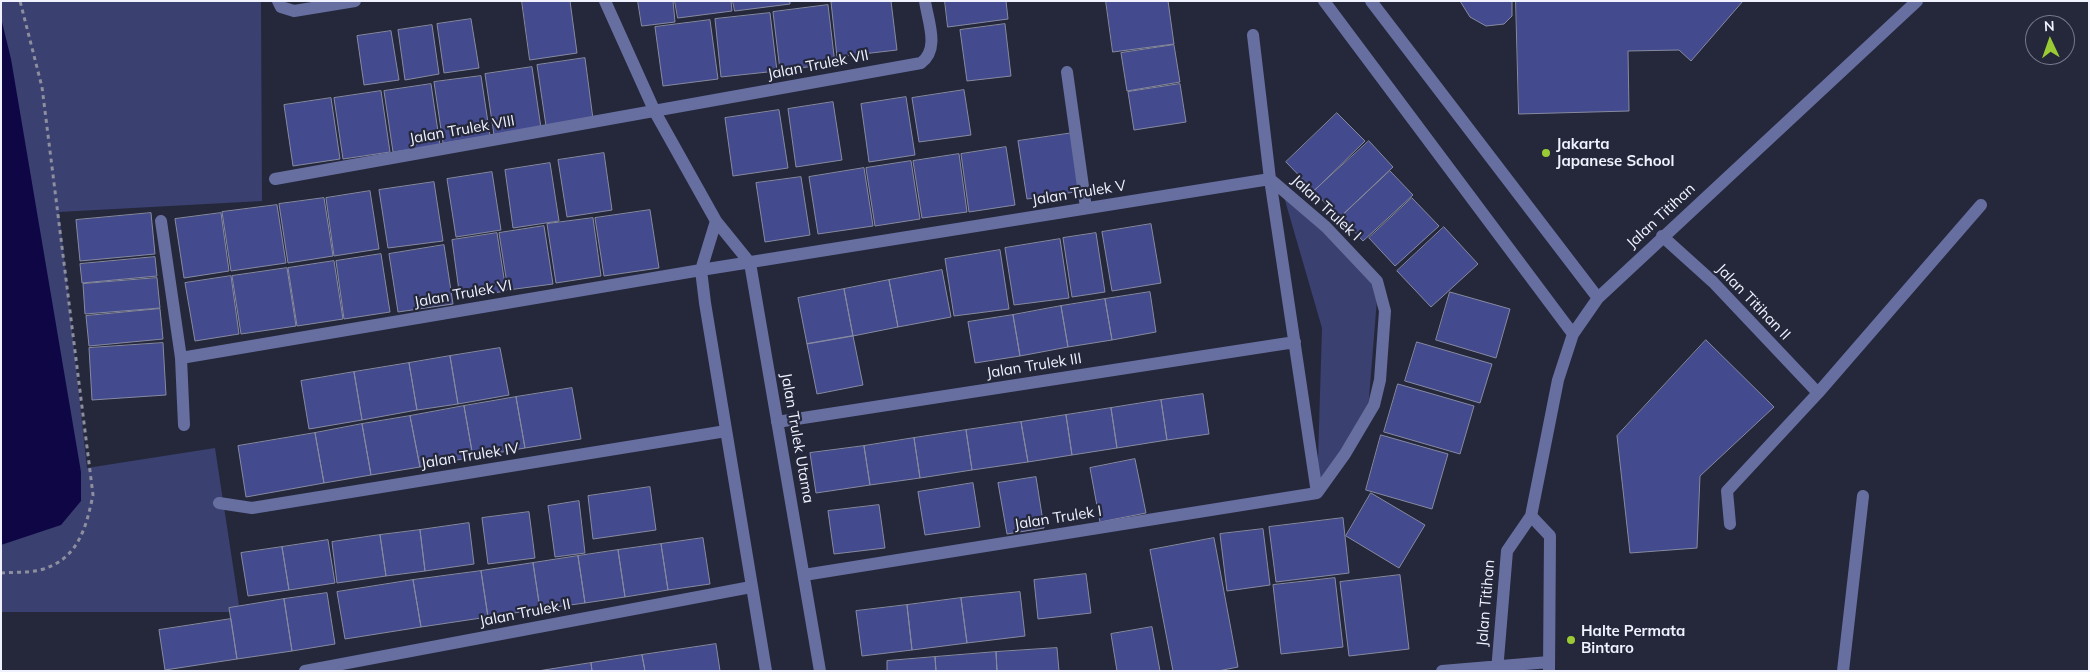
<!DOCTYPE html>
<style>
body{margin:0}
#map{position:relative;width:2090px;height:672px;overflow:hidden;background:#25283b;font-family:Mulish,sans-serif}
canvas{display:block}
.frame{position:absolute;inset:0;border:2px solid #f0f2ff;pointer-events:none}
.north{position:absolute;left:2025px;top:15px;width:50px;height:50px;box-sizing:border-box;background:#25283b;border:1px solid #767989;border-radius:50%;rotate:357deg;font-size:14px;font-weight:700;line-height:20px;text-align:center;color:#f0f2ff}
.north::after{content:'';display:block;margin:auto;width:18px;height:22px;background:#9acb35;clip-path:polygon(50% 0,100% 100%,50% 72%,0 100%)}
</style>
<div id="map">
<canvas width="2090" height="672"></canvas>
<div class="frame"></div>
<div class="north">N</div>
</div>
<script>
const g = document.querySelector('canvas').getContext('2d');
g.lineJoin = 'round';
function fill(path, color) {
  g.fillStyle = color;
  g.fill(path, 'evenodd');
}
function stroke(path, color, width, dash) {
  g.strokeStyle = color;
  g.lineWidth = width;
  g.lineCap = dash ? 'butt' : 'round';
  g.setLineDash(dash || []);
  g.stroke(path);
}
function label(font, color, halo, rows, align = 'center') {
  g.font = font + ' Mulish,sans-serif';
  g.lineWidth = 4.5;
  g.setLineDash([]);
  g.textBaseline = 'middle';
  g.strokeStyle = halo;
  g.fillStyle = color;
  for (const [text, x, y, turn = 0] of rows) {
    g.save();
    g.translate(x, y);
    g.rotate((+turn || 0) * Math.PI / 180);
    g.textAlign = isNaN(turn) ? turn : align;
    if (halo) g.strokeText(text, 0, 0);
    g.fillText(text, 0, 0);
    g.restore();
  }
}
fill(new Path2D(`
 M1 1H261L262 201 59 212 87 468 215 448 240 612H1Z
 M1280 183 1378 287 1368 410 1317 493 1322 328Z`), '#3a4070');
fill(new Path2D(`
 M1 18 11 59 81 472V501L61 525 1 545Z`), '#0f0645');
const building = new Path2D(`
 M522 1H570L577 53 530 60Z
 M638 1H673L675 22 642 26Z
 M675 1H731L732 11 678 18Z
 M733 1H790V4L735 11Z
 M891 1 897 50 837 57 831 2Z
 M945 1H1006L1008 19 948 27Z
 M1106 1H1168L1174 44 1113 52Z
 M1512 1V16L1504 24 1486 26 1470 17 1460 1Z
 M1516 1H1743L1691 61 1679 50 1628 51 1629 111 1519 114Z
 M828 5 835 64 780 70 773 12Z
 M770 13 777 71 721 77 715 19Z
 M471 19 479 68 444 73 437 24Z
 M710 20 718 79 663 86 655 27Z
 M1005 24 1011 76 967 81 960 30Z
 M432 25 439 74 405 80 398 30Z
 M391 31 399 80 364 85 357 36Z
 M1174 45 1180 82 1127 91 1121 53Z
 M585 58 593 119 546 126 537 65Z
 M532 67 541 128 494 135 485 74Z
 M481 76 490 136 443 143 434 82Z
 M431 84 440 145 393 152 384 91Z
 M1180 84 1186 122 1134 130 1128 92Z
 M964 90 971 135 919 142 912 98Z
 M381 91 390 152 343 159 334 98Z
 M906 97 915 155 869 162 861 104Z
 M331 98 340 159 293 166 284 105Z
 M833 102 842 160 796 167 788 109Z
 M779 110 788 168 733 176 725 118Z
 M1337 113 1365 141 1314 191 1286 162Z
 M1073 133 1082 191 1027 199 1018 141Z
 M1369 141 1393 167 1339 218 1314 191Z
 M1006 147 1015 205 969 212 961 154Z
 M604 153 612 210 567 217 558 160Z
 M959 154 967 212 922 218 913 161Z
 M911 161 920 219 875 226 866 168Z
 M550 163 559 221 513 228 505 170Z
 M864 168 873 226 818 234 809 177Z
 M1390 171 1413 195 1363 241 1341 217Z
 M492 172 501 230 456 237 447 179Z
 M801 177 810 235 765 242 756 183Z
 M434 182 443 241 388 248 379 190Z
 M370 191 379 249 334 256 326 198Z
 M324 198 333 256 288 263 279 204Z
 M1412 198 1439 226 1395 266 1369 238Z
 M277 205 286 263 231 271 222 212Z
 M650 210 659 268 604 276 595 218Z
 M151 213 155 254 80 261 76 220Z
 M221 213 229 271 184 278 175 219Z
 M593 218 601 276 556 283 547 224Z
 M1151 224 1161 283 1112 291 1102 232Z
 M544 226 553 284 508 290 499 233Z
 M1444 227 1478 264 1431 307 1397 271Z
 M497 233 506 291 460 298 452 240Z
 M1096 233 1105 292 1072 297 1063 238Z
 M1060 239 1069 298 1014 305 1005 248Z
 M444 245 453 304 398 312 389 254Z
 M1000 250 1009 309 954 316 945 259Z
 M381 254 390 312 344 319 336 261Z
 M155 257 157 276 82 283 80 264Z
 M334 261 343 319 297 326 288 268Z
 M287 268 296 326 241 334 232 276Z
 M942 270 951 317 898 327 889 280Z
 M231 276 239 334 195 341 185 283Z
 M157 278 160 308 85 314 83 284Z
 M889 280 898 327 853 336 844 289Z
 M844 289 853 336 807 344 798 298Z
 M1150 292 1156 332 1112 340 1105 299Z
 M1450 292 1510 309 1496 358 1436 340Z
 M1105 299 1112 340 1068 347 1061 306Z
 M1061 306 1068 347 1020 356 1013 315Z
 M160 309 163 339 89 346 86 316Z
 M1013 315 1020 356 975 363 968 322Z
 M853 336 863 385 817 394 807 344Z
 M1706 340 1774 407 1700 476 1697 548 1630 553 1617 436Z
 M1417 342 1492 364 1480 403 1405 381Z
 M163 343 166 395 92 400 89 348Z
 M500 348 509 395 458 404 450 356Z
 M450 356 458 404 417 410 409 363Z
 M409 363 417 410 362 420 354 372Z
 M354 372 362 420 309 429 301 381Z
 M1398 384 1474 406 1460 454 1384 432Z
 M572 388 581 439 525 448 516 397Z
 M1203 394 1209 434 1167 440 1161 400Z
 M516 397 525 448 473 457 464 406Z
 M1161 400 1167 440 1117 448 1111 408Z
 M464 406 473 457 420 467 410 416Z
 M1111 408 1117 448 1072 455 1066 415Z
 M1066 415 1072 455 1028 462 1021 422Z
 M410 416 420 467 371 475 362 424Z
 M1021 422 1028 462 972 470 966 430Z
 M362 424 371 475 324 483 315 433Z
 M966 430 972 470 920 478 914 438Z
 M315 433 324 483 246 497 238 446Z
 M1381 435 1448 454 1432 509 1366 490Z
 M914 438 920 478 870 485 864 446Z
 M864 446 870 485 816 493 810 453Z
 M1135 459 1146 513 1100 522 1090 468Z
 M1036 477 1044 528 1007 534 998 483Z
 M973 483 980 527 925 535 918 492Z
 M650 487 656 530 593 539 588 496Z
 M1371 493 1425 525 1399 568 1346 536Z
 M579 501 585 553 555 557 548 506Z
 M879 505 885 548 834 554 828 511Z
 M529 512 535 558 488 564 482 518Z
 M1343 518 1349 573 1276 582 1269 527Z
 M469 523 474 564 425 571 420 530Z
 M1263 529 1270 585 1227 591 1220 534Z
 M420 530 425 571 386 576 380 535Z
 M380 535 386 576 337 583 332 542Z
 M703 538 710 584 668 590 661 544Z
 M1214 538 1238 667 1218 671H1173L1150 550Z
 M328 540 335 583 289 590 282 547Z
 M661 544 668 590 625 597 618 550Z
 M282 547 289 590 248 596 241 553Z
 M618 550 625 597 585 603 578 556Z
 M578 556 585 603 540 609 533 563Z
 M533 563 540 609 488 617 481 571Z
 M481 571 488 617 421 627 413 580Z
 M1086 574 1091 613 1038 619 1034 580Z
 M1400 575 1409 649 1349 656 1340 582Z
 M1335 578 1343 647 1281 654 1273 585Z
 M413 580 421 627 345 639 337 592Z
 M1020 592 1025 636 967 643 961 598Z
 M327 593 335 644 292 651 284 599Z
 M961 598 967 643 912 650 907 605Z
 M284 599 292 651 237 659 229 608Z
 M907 605 912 650 862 656 856 611Z
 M231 619 237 659 165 670 159 630Z
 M1152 627 1160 671H1117L1111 634Z
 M716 644 720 671H645L642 655Z
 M1057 648 1059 671H997L996 652Z
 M996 652 997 671H936L935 657Z
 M642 655 645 671H592L591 663Z
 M935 657 936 671H887V661Z
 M591 663 592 671H538Z`);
fill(building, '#434a8d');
stroke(building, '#868aa1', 1);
stroke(new Path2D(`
 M1 573C14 572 28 573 40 570 78 560 86 528 93 495L42 87 20 1`), '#8d8f9f', 3, [4, 4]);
stroke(new Path2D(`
 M278 1 281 7 294 11 355 1
 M605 1 655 112 716 221 750 263 820 671
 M1324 1 1573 334
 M1371 1 1598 298
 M1253 35 1270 179 1317 493
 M1067 72 1086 208
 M275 179 921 63C940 49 928 22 925 1
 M161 221 181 358 184 425
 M716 221 701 270 705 303 766 671
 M1662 236 1713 282 1818 393
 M181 358 701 270 1270 179
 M777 422 1295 342
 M219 503 252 508 726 431
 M1531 516 1550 536 1549 671
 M1730 524 1727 491 1818 393 1981 205
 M804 575 1317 493 1345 454 1374 405 1380 380 1385 311 1377 281 1326 227 1270 179
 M305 671 751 587
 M1442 671 1549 662
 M1497 671 1507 551 1531 516 1558 380 1573 334 1598 298 1917 1
 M1843 671 1863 496`), '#676fa0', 12);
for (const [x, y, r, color] of [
 [1546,153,5,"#9acb35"],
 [1571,640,5,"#9acb35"]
]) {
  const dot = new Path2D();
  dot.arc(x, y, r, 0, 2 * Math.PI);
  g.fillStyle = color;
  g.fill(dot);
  stroke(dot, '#25283b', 2);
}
label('15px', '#f0f2ff', '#25283b', [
 ["Jalan Trulek VII",818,65,-11],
 ["Jalan Trulek VIII",462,130,-10],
 ["Jalan Trulek V",1079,193,-9],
 ["Jalan Trulek I",1326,208,43],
 ["Jalan Titihan",1661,216,-43],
 ["Jalan Trulek VI",463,294,-10],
 ["Jalan Titihan II",1753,302,46],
 ["Jalan Trulek III",1034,366,-9],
 ["Jalan Trulek Utama",797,438,80],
 ["Jalan Trulek IV",470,456,-9],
 ["Jalan Trulek I",1058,518,-9],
 ["Jalan Titihan",1486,603,-85],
 ["Jalan Trulek II",525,613,-11]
]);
label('bold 15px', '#f0f2ff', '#25283b', [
 ["Jakarta",1556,144],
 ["Japanese School",1556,161],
 ["Halte Permata",1581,631],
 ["Bintaro",1581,648]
], 'left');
</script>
